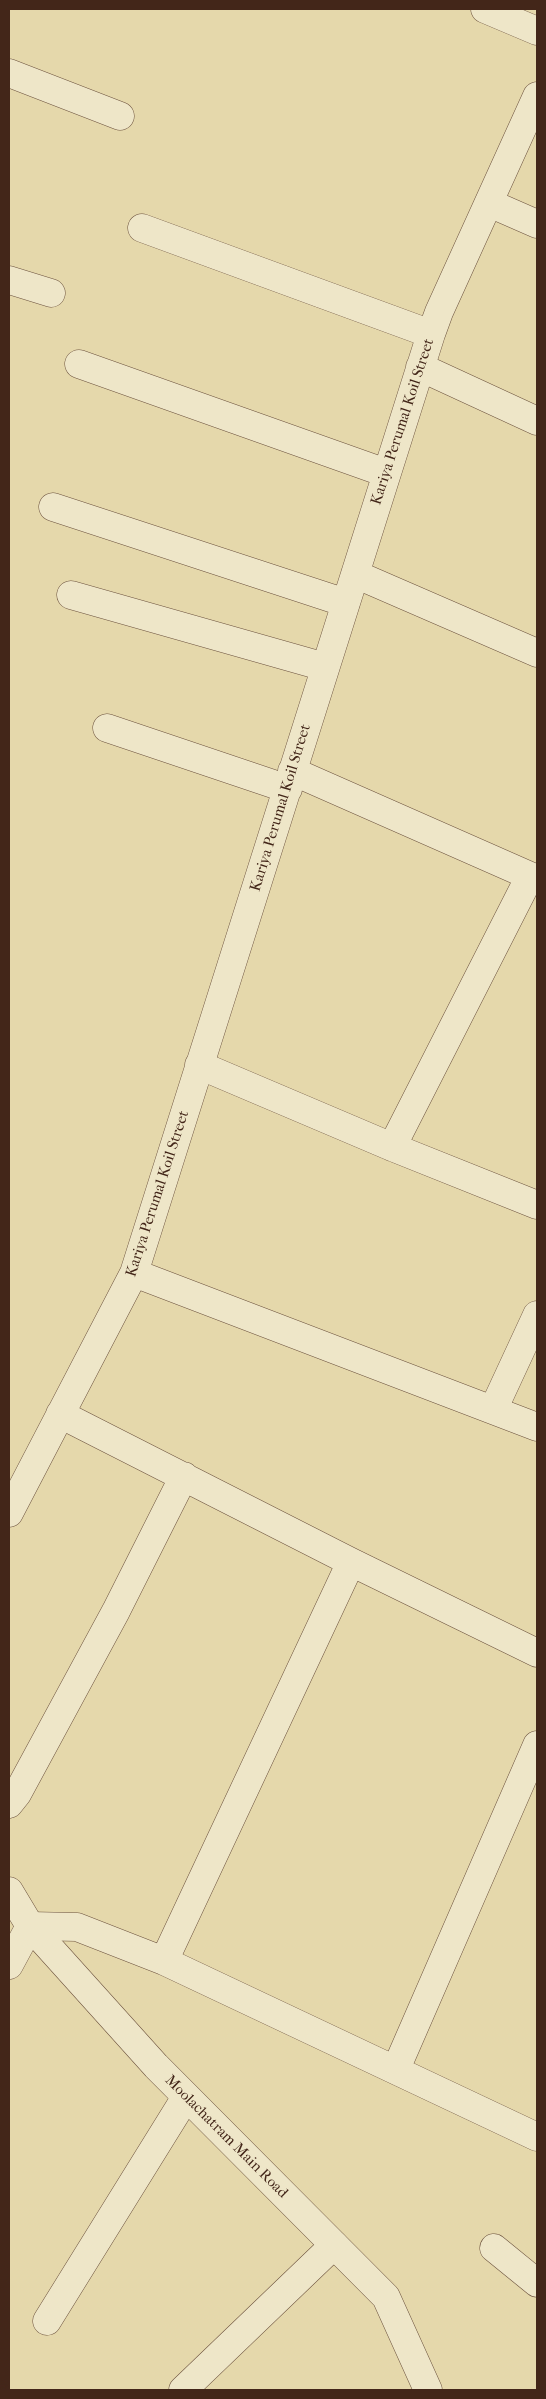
<!DOCTYPE html>
<style>
body{margin:0}
#map{position:relative;width:546px;height:2399px;overflow:hidden;background:#e5d8ab;font-family:"IM FELL French Canon",serif}
canvas{display:block}
.frame{position:absolute;inset:0;border:10px solid #432619;pointer-events:none}
</style>
<div id="map">
<canvas width="546" height="2399"></canvas>
<div class="frame"></div>
</div>
<script>
const g = document.querySelector('canvas').getContext('2d');
g.lineJoin = 'round';
function stroke(path, color, width, dash) {
  g.strokeStyle = color;
  g.lineWidth = width;
  g.lineCap = dash ? 'butt' : 'round';
  g.setLineDash(dash || []);
  g.stroke(path);
}
function label(font, color, halo, rows, align = 'center') {
  g.font = font + ' "IM FELL French Canon",serif';
  g.lineWidth = 4;
  g.setLineDash([]);
  g.textBaseline = 'middle';
  g.strokeStyle = halo;
  g.fillStyle = color;
  for (const [text, x, y, turn = 0] of rows) {
    g.save();
    g.translate(x, y);
    g.rotate((+turn || 0) * Math.PI / 180);
    g.textAlign = isNaN(turn) ? turn : align;
    if (halo) g.strokeText(text, 0, 0);
    g.fillText(text, 0, 0);
    g.restore();
  }
}
const minor = new Path2D(`
 M485 9 537 31
 M9 73 120 116
 M489 203 537 224
 M142 228 431 334
 M9 280 51 293
 M79 364 386 473
 M420 367 537 421
 M53 507 346 603
 M355 574 537 653
 M71 595 325 667
 M107 728 288 789
 M292 771 537 879
 M199 1065 392 1147 537 1205
 M392 1147 530 876
 M134 1273 537 1427
 M493 1410 537 1315
 M60 1414 351 1562 537 1653
 M9 1513 134 1273 431 334 439 312 537 96
 M9 1804 17 1794 116 1611 184 1476
 M164 1961 351 1562
 M9 1965 30 1926 77 1927 164 1961 537 2137
 M396 2069 537 1745
 M494 2248 537 2283
 M47 2321 186 2097
 M183 2390 334 2245`);
const tertiary = new Path2D(`
 M9 1891 30 1926 156 2066 386 2297 428 2390`);
stroke(minor, '#6c523e', 29);
stroke(tertiary, '#6c523e', 29);
stroke(minor, '#eee6c8', 28);
stroke(tertiary, '#eee6c8', 28);
label('15px', '#432619', '#eee6c8', [
 ["Kariya Perumal Koil Street",403,422,-72],
 ["Kariya Perumal Koil Street",281,808,-73],
 ["Kariya Perumal Koil Street",158,1194,-72],
 ["Moolachatram Main Road",226,2137,45]
]);
</script>
